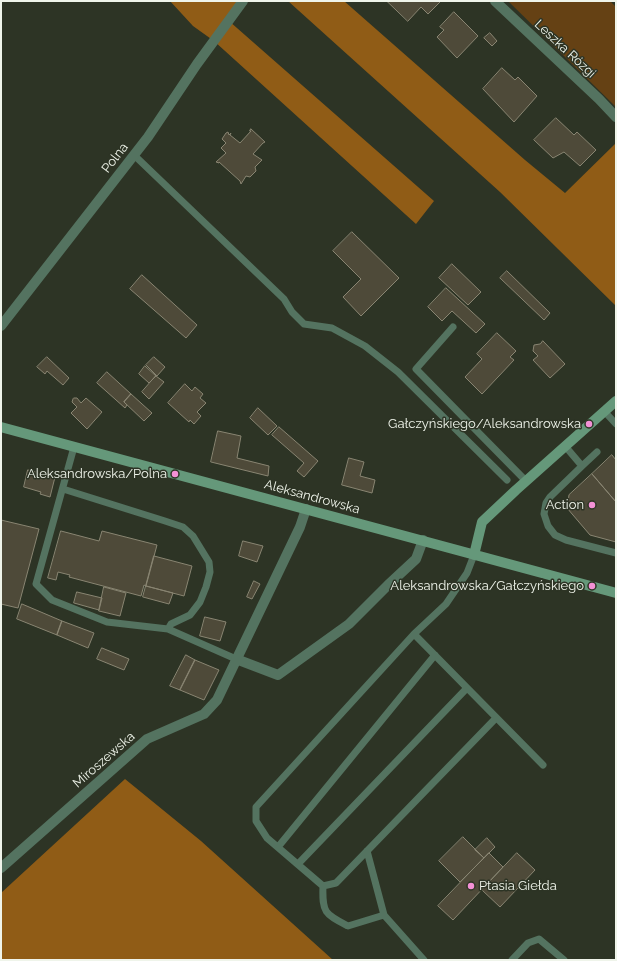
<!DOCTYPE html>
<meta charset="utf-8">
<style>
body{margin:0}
#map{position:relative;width:617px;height:961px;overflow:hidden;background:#2d3425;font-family:Raleway,sans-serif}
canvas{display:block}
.frame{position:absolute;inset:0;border:2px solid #eff4ea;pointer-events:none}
</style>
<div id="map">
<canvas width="617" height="961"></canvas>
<div class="frame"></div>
</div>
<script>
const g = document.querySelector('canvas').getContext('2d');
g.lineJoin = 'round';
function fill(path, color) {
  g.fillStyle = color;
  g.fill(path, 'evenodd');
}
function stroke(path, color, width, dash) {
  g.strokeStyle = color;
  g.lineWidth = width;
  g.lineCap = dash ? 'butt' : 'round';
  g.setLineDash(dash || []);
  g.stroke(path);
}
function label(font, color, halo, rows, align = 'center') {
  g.font = font + ' Raleway,sans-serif';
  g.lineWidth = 3;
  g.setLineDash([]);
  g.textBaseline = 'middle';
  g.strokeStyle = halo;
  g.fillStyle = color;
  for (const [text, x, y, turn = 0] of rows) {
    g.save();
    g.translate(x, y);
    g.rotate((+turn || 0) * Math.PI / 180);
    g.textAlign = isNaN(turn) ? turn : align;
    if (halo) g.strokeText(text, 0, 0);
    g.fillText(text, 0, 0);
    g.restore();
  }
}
fill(new Path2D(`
 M508 1H610L616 7V107Z`), '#654114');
fill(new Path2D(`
 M170 1H244L229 21 434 201 416 224 214 41 193 26Z
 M288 1H344L525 160 565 193 616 143V306L500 192Z
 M125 779 201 841 333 960H1V893Z`), '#905c16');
const building = new Path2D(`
 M387 1H441L428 14 421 7 408 21Z
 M454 12 478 36 457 58 437 37 444 30 440 27Z
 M490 33 497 41 492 46 484 38Z
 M502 68 515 80 518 77 537 96 514 122 483 89Z
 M556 118 574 135 577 132 596 150 580 166 564 152 553 158 534 140Z
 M251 129 265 142 263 143 253 154 262 160 255 167 256 171 250 177 246 176 241 184 240 181 219 162V163L216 162 226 153 221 148 226 143 222 139 226 133 228 132 229 135 231 133 230 135 240 143 251 131H250Z
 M352 232 399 278 361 316 343 297 361 279 333 251Z
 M452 264 481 292 468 305 439 278Z
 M507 271 550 313 544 320 500 278Z
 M142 275 197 325 186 338 130 289Z
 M446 288 485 324 476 333 452 311 442 321 428 307Z
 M497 333 516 351 510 357 514 360 482 394 465 377 482 359 477 354Z
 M543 341 565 364 550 378 533 360 538 356 533 351 534 345 540 344Z
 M47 357 69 378 63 385 47 371 45 374 37 367Z
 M154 357 165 367 157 376 146 365Z
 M145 366 156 376 149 383 139 374Z
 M107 372 131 394 124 402 127 405 125 408 97 383Z
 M156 376 164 382 149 399 142 392Z
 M185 384 192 391 195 387 203 394 200 398 206 403 197 412 201 416 194 424 190 420 189 422 168 403Z
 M131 394 152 413 144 421 124 402Z
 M74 398H77L81 403 86 398 102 412 87 429 71 413 77 407 72 402 73 399Z
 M258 408 277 426 268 435 250 418Z
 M279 427 318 461 304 477 297 471 304 463 272 435Z
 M218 431 241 436 237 458 269 466 268 476 211 462Z
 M612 455 616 460V502L592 474Z
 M349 458 364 462 360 476 375 480 372 493 342 485Z
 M28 470 55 477 50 497 40 494 41 492 24 487Z
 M592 474 616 502V542L590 535 567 508 569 495Z
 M1 520 39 529 18 608 1 604Z
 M61 531 99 541 102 531 157 545 146 586 144 585 141 596 69 577 70 575 58 572 56 580 48 578Z
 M243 541 263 546 257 562 239 556Z
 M154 556 192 566 184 596 146 586Z
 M254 581 260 584 252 599 247 597Z
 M146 586 173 593 169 604 143 597Z
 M104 587 126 593 120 616 99 611Z
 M77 592 102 598 99 610 74 603Z
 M22 604 62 621 57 635 17 619Z
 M205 617 226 622 220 641 200 636Z
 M62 621 94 633 88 648 57 635Z
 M102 648 129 659 124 670 97 659Z
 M186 655 195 660 180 690 170 686Z
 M195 660 219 670 204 700 180 690Z
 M463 837 484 858 460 882 439 861Z
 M487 838 495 847 484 858 475 850Z
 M489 853 503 867 453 920 438 906Z
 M517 853 535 870 500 907 482 890Z`);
fill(building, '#4e4a39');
stroke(building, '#898572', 1);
stroke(new Path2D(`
 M134 155 284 299 292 312 304 324 332 328 365 346 398 372 507 480
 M453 327 416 369 526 481
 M604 411 616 424
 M565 446 582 466 550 497 546 503 544 514 548 526 555 535 566 540 616 553
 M74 447 36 584 52 600 107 622 168 629 236 659
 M582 466 597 452
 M63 489 165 521 183 527 193 536 209 562 210 572 206 587 200 602 190 615 171 624 168 629
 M474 555 467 573 446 604 414 634 543 765
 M414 634 256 807V821L267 838 323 886 336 883 496 718
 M278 847 435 655
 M367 851 384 915 424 960
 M298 864 467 688
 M323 886C322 913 325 914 348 926L384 915
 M512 960 528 943 539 939 564 960`), '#547360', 7);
stroke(new Path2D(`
 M495 1 599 99 616 117
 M1 326 148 137 197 64 243 1
 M236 659 278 675 349 624 388 585 416 559 423 540
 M1 868 147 739 204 714 217 700 300 527 306 509`), '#547360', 10);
stroke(new Path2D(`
 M1 427 616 593
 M474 555 482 522 516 490 616 401`), '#65987a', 10);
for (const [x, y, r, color] of [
 [589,424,4,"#f391d6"],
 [175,474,4,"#f391d6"],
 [592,505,4,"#f391d6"],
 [592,586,4,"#f391d6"],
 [471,886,4,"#f391d6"]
]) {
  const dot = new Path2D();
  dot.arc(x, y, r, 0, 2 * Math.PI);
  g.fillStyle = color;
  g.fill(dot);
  stroke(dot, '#2d3425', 1.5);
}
label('13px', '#eff4ea', '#2d3425', [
 ["Leszka Rózgi",565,49,43],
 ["Polna",115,158,-52],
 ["Aleksandrowska",312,497,15],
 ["Miroszewska",104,760,-41]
]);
label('13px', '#eff4ea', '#2d3425', [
 ["Gałczyńskiego/Aleksandrowska",581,424],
 ["Aleksandrowska/Polna",167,474],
 ["Action",584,505],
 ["Aleksandrowska/Gałczyńskiego",584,586],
 ["Ptasia Giełda",479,886,"left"]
], 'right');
</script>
